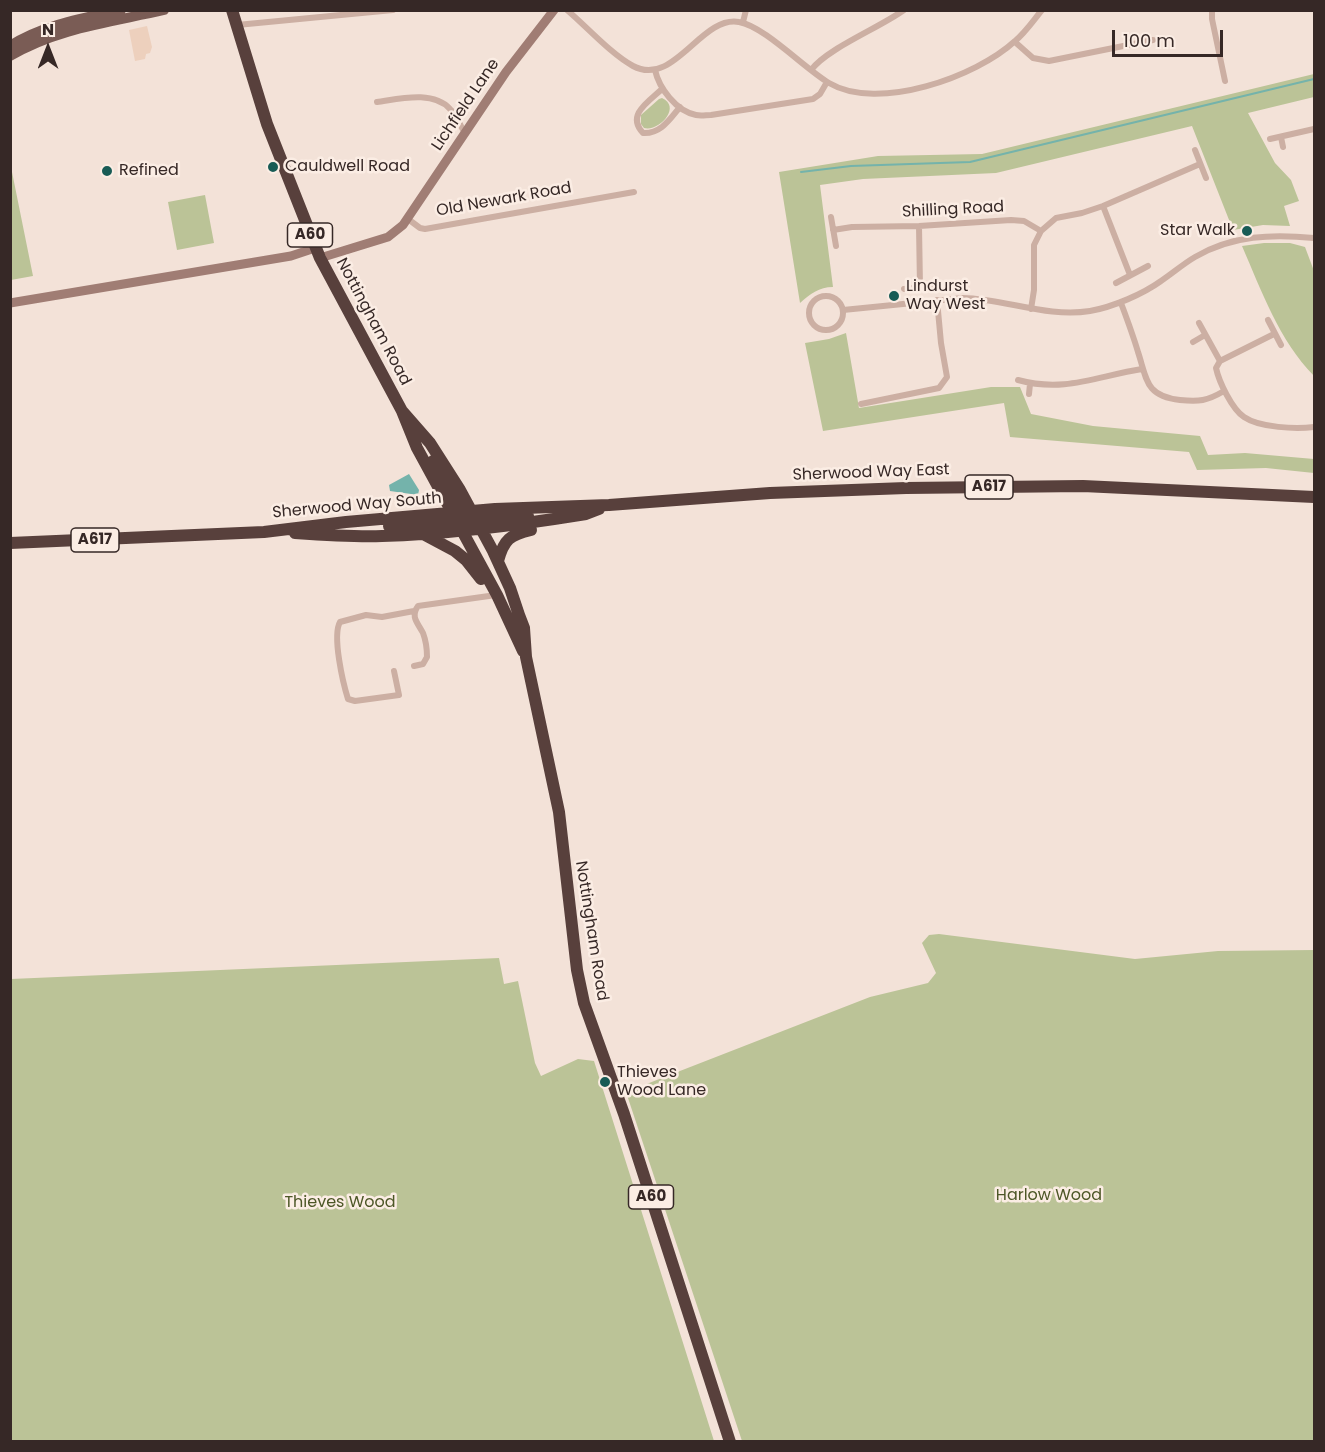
<!DOCTYPE html>
<style>
body{margin:0}
#map{position:relative;width:1325px;height:1452px;overflow:hidden;background:#f3e2d8;font-family:Poppins,sans-serif}
canvas{display:block}
.frame{position:absolute;inset:0;border:12px solid #362826;pointer-events:none}
.north{position:absolute;left:18px;top:18px;width:60px;height:60px;-webkit-text-stroke:4px #fbede4;paint-order:stroke;rotate:0deg;font-size:16px;font-weight:700;line-height:24px;text-align:center;color:#362826}
.north::after{content:'';display:block;margin:auto;width:21px;height:27px;background:#362826;clip-path:polygon(50% 0,100% 100%,50% 72%,0 100%)}
.scale{position:absolute;left:1112px;top:30px;width:111px;height:27px;box-sizing:border-box;border:3px solid #362826;border-top:0;padding-left:8px;font-size:18px;line-height:21px;white-space:nowrap;color:#362826;-webkit-text-stroke:4px #fbede4;paint-order:stroke}
</style>
<div id="map">
<canvas width="1325" height="1452"></canvas>
<div class="frame"></div>
<div class="north">N</div>
<div class="scale">100 m</div>
</div>
<script>
const g = document.querySelector('canvas').getContext('2d');
g.lineJoin = 'round';
function fill(path, color) {
  g.fillStyle = color;
  g.fill(path, 'evenodd');
}
function stroke(path, color, width, dash) {
  g.strokeStyle = color;
  g.lineWidth = width;
  g.lineCap = dash ? 'butt' : 'round';
  g.setLineDash(dash || []);
  g.stroke(path);
}
function label(font, color, halo, rows, align = 'center') {
  g.font = font + ' Poppins,sans-serif';
  g.lineWidth = 5;
  g.setLineDash([]);
  g.textBaseline = 'middle';
  g.strokeStyle = halo;
  g.fillStyle = color;
  for (const [text, x, y, turn = 0] of rows) {
    g.save();
    g.translate(x, y);
    g.rotate((+turn || 0) * Math.PI / 180);
    g.textAlign = isNaN(turn) ? turn : align;
    if (halo) g.strokeText(text, 0, 0);
    g.fillText(text, 0, 0);
    g.restore();
  }
}
fill(new Path2D(`
 M1314 74V97L1248 113 1275 163 1291 180 1299 201 1284 206 1290 226 1263 225 1233 230 1192 126 996 173 863 179 820 185 833 287C819 287 810 294 800 303L779 172 878 156 982 154Z
 M662 98C682 107 659 132 644 128L641 124V115L659 99Z
 M11 167 33 276 11 280 10 167Z
 M205 195 214 243 177 250 168 202Z
 M1264 243H1290L1305 247 1314 271V376C1279 340 1262 292 1242 246Z
 M846 333 859 408 991 387H1020L1031 414 1093 426 1200 436 1208 455 1245 453 1314 459V473L1266 468 1197 470 1189 452 1010 437 1004 403 823 431 805 343 829 339Z
 M939 934 1135 959 1218 951 1314 950V1441H742L626 1092 870 997 928 983 936 973 922 943 929 935Z
 M499 958 504 984 518 981 535 1063 541 1076 578 1059 594 1061 714 1441H11V979Z`), '#bbc397');
fill(new Path2D(`
 M147 26 152 47 150 53 146 54 145 59 135 61 129 30Z`), '#edd0bd');
fill(new Path2D(`
 M409 474 419 490 418 495 390 491 389 485Z`), '#74b3ab');
stroke(new Path2D(`
 M801 172 851 166 970 162 1314 79`), '#74b3ab', 2);
stroke(new Path2D(`
 M567 10C587 27 611 54 633 66 674 88 701 15 739 22 764 26 805 69 829 83 878 112 976 77 1015 41 1025 33 1033 21 1042 10
 M1212 10V19L1225 81
 M743 22 746 10
 M237 25 393 10
 M1015 42 1033 58 1049 61 1153 40
 M655 70C659 88 676 111 696 115 701 116 706 115 711 115L813 99 820 94 827 82
 M811 70C828 48 879 28 904 10
 M662 89C648 102 626 115 643 133 661 134 670 119 680 107
 M377 102C399 99 433 90 450 109 457 115 460 126 465 133
 M1281 137 1283 147
 M1270 139 1314 129
 M1195 150 1206 178
 M1103 206 1130 275
 M831 217 836 246
 M408 219 420 228 425 229 634 192
 M919 226 920 287
 M833 230 852 227 919 226 1011 220 1024 221 1041 231
 M1041 231 1056 218 1082 213 1103 206 1200 164
 M1116 283 1148 266
 M904 289 938 285
 M809 313a17 17 0 1 1 34 0a17 17 0 1 1-34 0Z
 M1121 303C1127 319 1133 335 1138 352 1147 379 1145 396 1180 400 1199 402 1207 401 1224 391
 M1031 309 1034 290V245L1041 231
 M843 310 963 298C1006 299 1047 318 1090 311 1113 307 1143 294 1161 281 1173 273 1183 264 1195 257 1232 235 1273 234 1314 238
 M1268 320 1281 345
 M1199 323 1220 361
 M1193 342 1205 335
 M1220 361 1216 368C1219 382 1232 409 1244 417 1260 428 1296 429 1314 427
 M1220 361 1274 334
 M1018 380C1065 393 1097 376 1142 369
 M1029 394 1030 384
 M861 404 939 388 947 377 941 343 937 300
 M414 666 423 664 427 657C427 649 426 641 423 633 418 623 410 617 418 606L496 595
 M394 671 399 695 355 701 348 699C343 683 332 636 340 622L366 615 382 617 414 611`), '#ccafa3', 6);
stroke(new Path2D(`
 M320 258 388 237 403 225 506 72 554 10
 M10 303 291 256 315 248`), '#a07d74', 9);
stroke(new Path2D(`
 M10 46C43 25 84 18 121 10
 M10 56C57 28 112 22 164 10`), '#7a5c55', 10);
stroke(new Path2D(`
 M232 10 267 124 320 258 402 411 417 448 497 595 523 651
 M402 411 430 443 460 490 493 551 510 588 519 615 524 628 526 657 559 812 577 970 584 1003 624 1114 730 1442
 M433 461 457 506
 M471 520 528 516
 M389 526 464 523
 M295 533C324 535 353 537 382 536 451 534 518 525 586 514L599 509
 M425 535 455 551 466 560 481 579
 M10 543 264 532 346 522 495 509 609 505 770 493 906 488 1083 486 1314 497
 M498 561C504 539 510 535 531 530`), '#58403c', 12);
for (const [x, y, r, color] of [
 [273,167,6,"#185b55"],
 [107,171,6,"#185b55"],
 [1247,231,6,"#185b55"],
 [894,296,6,"#185b55"],
 [605,1082,6,"#185b55"]
]) {
  const dot = new Path2D();
  dot.arc(x, y, r, 0, 2 * Math.PI);
  g.fillStyle = color;
  g.fill(dot);
  stroke(dot, '#fbede4', 2);
}
for (const [x, y, w] of [
 [310,235,45],
 [989,487,48],
 [95,540,48],
 [651,1197,45]
]) {
  const box = new Path2D();
  box.roundRect(x - w / 2, y - 12, w, 24, 4.5);
  g.fillStyle = '#fbede4';
  g.fill(box);
  stroke(box, '#362826', 1.5);
}
label('bold 15px', '#362826', null, [
 ["A60",310,235],
 ["A617",989,487],
 ["A617",95,540],
 ["A60",651,1197]
]);
label('16px', '#362826', '#fbede4', [
 ["Lichfield Lane",466,105,-56],
 ["Old Newark Road",504,200,-10],
 ["Shilling Road",953,210,-3],
 ["Nottingham Road",373,322,62],
 ["Sherwood Way East",871,473,-2],
 ["Sherwood Way South",357,506,-5],
 ["Nottingham Road",591,931,81]
]);
label('16px', '#362826', '#fbede4', [
 ["Cauldwell Road",285,167],
 ["Refined",119,171],
 ["Star Walk",1235,231,"right"],
 ["Lindurst",906,287],
 ["Way West",906,305],
 ["Thieves",617,1073],
 ["Wood Lane",617,1091]
], 'left');
label('16px', '#4d5727', '#fbede4', [
 ["Harlow Wood",1049,1196],
 ["Thieves Wood",340,1203]
]);
</script>
